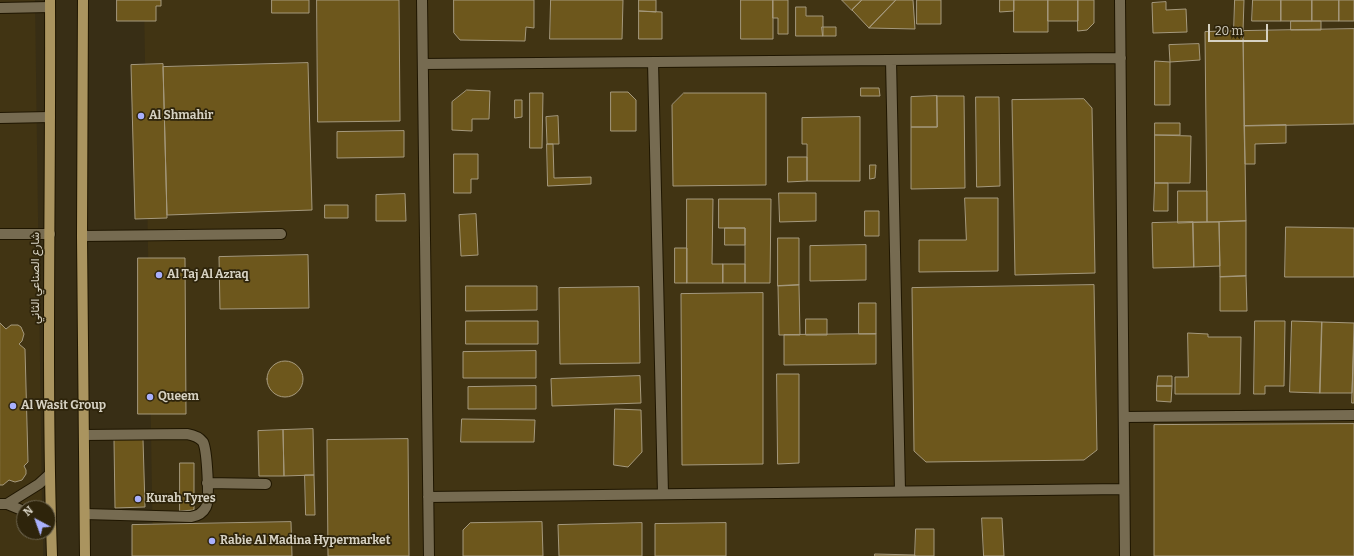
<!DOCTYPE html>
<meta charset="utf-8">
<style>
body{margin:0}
#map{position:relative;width:1354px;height:556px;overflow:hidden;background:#382e15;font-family:Bitter,serif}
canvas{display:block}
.north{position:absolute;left:16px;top:500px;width:40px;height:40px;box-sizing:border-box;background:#2e240b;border:1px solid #716954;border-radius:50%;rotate:319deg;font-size:11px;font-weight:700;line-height:16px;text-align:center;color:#d6d1c2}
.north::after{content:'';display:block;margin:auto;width:14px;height:18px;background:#a9b0fc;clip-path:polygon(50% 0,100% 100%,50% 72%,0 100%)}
.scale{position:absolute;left:1208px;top:24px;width:60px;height:18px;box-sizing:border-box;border:2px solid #d6d1c2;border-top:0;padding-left:5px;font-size:12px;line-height:14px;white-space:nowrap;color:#d6d1c2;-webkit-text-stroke:3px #2e240b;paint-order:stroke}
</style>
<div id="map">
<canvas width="1354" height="556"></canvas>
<div class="north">N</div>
<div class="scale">20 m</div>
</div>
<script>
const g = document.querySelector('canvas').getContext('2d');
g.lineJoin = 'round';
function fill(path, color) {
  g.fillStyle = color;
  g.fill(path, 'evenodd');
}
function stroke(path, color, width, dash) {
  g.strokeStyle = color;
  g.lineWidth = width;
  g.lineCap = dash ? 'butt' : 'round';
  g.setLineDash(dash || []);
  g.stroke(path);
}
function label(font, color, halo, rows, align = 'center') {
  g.font = font + ' Bitter,Vazirmatn,serif';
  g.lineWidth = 3.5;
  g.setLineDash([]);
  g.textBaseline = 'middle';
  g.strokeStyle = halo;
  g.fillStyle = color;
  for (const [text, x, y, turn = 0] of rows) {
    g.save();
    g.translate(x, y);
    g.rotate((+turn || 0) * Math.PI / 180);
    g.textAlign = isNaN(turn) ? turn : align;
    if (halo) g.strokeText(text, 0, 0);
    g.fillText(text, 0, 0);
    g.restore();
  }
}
fill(new Path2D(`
 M0 0H35L42 508H24V532H43V556H0Z
 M144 0H1354V556H153Z`), '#413413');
const building = new Path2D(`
 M117 0H161V6H156V21H117Z
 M272 0H309V13H272Z
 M317 0H399L400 121 318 122Z
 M454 0H534V28L526 27 525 41 460 40 454 33Z
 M551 0H623L622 39H550Z
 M639 0H656V12L639 11Z
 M741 0H773V39H741Z
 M773 0H788V34H778V18H773Z
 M842 0H862L852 10Z
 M862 0H896L869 28 852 10Z
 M896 0H913L915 29 869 28Z
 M917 0H941V24H917Z
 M1000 0H1014V11L1000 12Z
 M1014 0H1048V32H1014Z
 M1048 0H1078V21H1048Z
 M1078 0H1094V23L1087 30 1078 31Z
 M1235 0H1244L1243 31H1234Z
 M1253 0H1281V21H1252Z
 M1281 0H1312V21H1281Z
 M1312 0H1339V21H1312Z
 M1339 0H1354V21H1339Z
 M1166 2V10L1186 9 1187 32 1153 33 1152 3Z
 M796 7H806V16H823V36H796Z
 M639 11 662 12V39H639Z
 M1291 21H1321V30H1291Z
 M822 27H836V36H823Z
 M1354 29V124L1244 126 1243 31Z
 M1243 31 1246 221 1207 222 1205 32Z
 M1199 44 1200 60 1170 62 1169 45Z
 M1155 61 1170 62V105H1155Z
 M308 63 312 210 167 215 163 67Z
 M163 64 167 218 135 219 131 65Z
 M861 88H879L880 96H861Z
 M467 90 490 91 489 119H472V131L452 130V102Z
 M611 92H628L636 100V131H611Z
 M530 93H543L542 148H530Z
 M684 93H766V185L673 186 672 105Z
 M937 96V127H911V97Z
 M937 96H964L965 188 911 189V127H937Z
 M976 97H999L1000 186 977 187Z
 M1084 99 1092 108 1095 273 1015 275 1012 100Z
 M515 100H522V117L515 118Z
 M558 116 559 144H547L546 117Z
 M860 117V181H807V144H802V118Z
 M1155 123H1180V135H1155Z
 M1286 125V143L1255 144V164H1245L1244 126Z
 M404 131V157L337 158V132Z
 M1155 135 1191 136 1190 183H1155Z
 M547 144H553L554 178 591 177V184L548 186Z
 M454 154H478V179H471V193H454Z
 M788 157H807V181L788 182Z
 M870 165H876L875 178 870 179Z
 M1155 183H1168V211H1154Z
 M1178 191H1207V222L1178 223Z
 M779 193H816V221L780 222Z
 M405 194 406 221H376V195Z
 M965 198H998V271L919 272V240H966Z
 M687 199H713L712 264H723V283H687Z
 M719 199H771L770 283H745V228H719Z
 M325 205H348V218H325Z
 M865 211H879V236H865Z
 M476 214 478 255 461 256 459 215Z
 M1246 221V276L1220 277 1219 222Z
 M1193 222 1194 267 1153 268 1152 223Z
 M1193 222H1219L1220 266 1194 267Z
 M1286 227 1354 228V277H1285Z
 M725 228H745V245H725Z
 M778 238H799V285L778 286Z
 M866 245V280L810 281V246Z
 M675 248H687V283H675Z
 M308 255 309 308 220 309 219 257Z
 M138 258H185L186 414H138Z
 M723 264H745V283H723Z
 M1246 276 1247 311H1220V277Z
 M799 285 800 335H779L778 286Z
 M1094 285 1097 450 1084 460 926 462 914 451 912 288Z
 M466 286H537V310L466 311Z
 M639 287 640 363 560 364 559 288Z
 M763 293V464L682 465 681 294Z
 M859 303H876V334H859Z
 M806 319H827V335H806Z
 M466 321H538V344H466Z
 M1255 321H1285L1284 386H1265V394H1254Z
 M1292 321 1322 322 1320 393 1290 392Z
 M1322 322 1354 323 1352 393H1320Z
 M0 323 6 329 11 325H18L21 327 24 334 22 341 19 344 25 349 28 462 24 466 26 470V474L22 480 15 482 9 480 3 485H0Z
 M1188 333 1208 334V337H1241L1240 394H1175V377H1188Z
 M876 334V364L784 365V335Z
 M1354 342V403H1352Z
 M536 351V378H463V352Z
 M267 379a18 18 0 1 1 36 0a18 18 0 1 1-36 0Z
 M777 374H799V463L778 464Z
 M640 376 641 403 552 406 551 379Z
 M1158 376H1172V386H1157Z
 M536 386V409H468V387Z
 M1157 386H1172L1171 402 1157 401Z
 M615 409 641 410 642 452 628 467 614 465Z
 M462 419 535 420 534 442H461Z
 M1354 424V556H1154V425Z
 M313 429 314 475 284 476 283 430Z
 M283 430 284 476H259L258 431Z
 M143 439 145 507 115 508 114 440Z
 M408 439 409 556H328L327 440Z
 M180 463H194V510L180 511Z
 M305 475H314L315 515H306Z
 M982 518H1002L1004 556H984Z
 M291 522 292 556H132V525Z
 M542 522 543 556H463V530L470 523Z
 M642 523V556H559L558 525Z
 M726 523V556H655V524Z
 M916 529H934V556H915Z
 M875 554 915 555V556H875Z`);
fill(building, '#6d571c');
stroke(building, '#a5997d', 1);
const minor = new Path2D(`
 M422 0 429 556
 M1120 0 1125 556
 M0 8 50 7
 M891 60 900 491
 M653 62 663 494
 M423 64 1121 58
 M0 118 50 117
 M0 234H50
 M82 236 281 234
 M1124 417 1354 415
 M84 435 187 434C193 435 199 437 203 442 207 450 210 500 206 507 203 513 197 516 191 517L85 514
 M207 483 266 484
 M428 497 1124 489
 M0 504H7L24 511
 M7 504 39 484 50 474`);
const major = new Path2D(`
 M50 0C51 185 46 371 52 556
 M83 0 82 236 85 556`);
stroke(minor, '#1f1600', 12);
stroke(major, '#1f1600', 12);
stroke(minor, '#766b51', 10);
stroke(major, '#aa945f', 10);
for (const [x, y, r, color] of [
 [141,116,4,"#a9b0fc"],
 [159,275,4,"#a9b0fc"],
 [150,397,4,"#a9b0fc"],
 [13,406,4,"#a9b0fc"],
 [138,499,4,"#a9b0fc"],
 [212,541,4,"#a9b0fc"]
]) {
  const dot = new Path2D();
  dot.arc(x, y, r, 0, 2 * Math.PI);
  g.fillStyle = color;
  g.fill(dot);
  stroke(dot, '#2e240b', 1.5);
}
label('bold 12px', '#d6d1c2', '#2e240b', [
 ["Al Shmahir",149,116],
 ["Al Taj Al Azraq",167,275],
 ["Queem",158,397],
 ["Al Wasit Group",21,406],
 ["Kurah Tyres",146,499],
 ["Rabie Al Madina Hypermarket",220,541]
], 'left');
label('12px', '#d6d1c2', '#2e240b', [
 ["شارع الصناعي الثاني",36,278,-90]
]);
</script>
